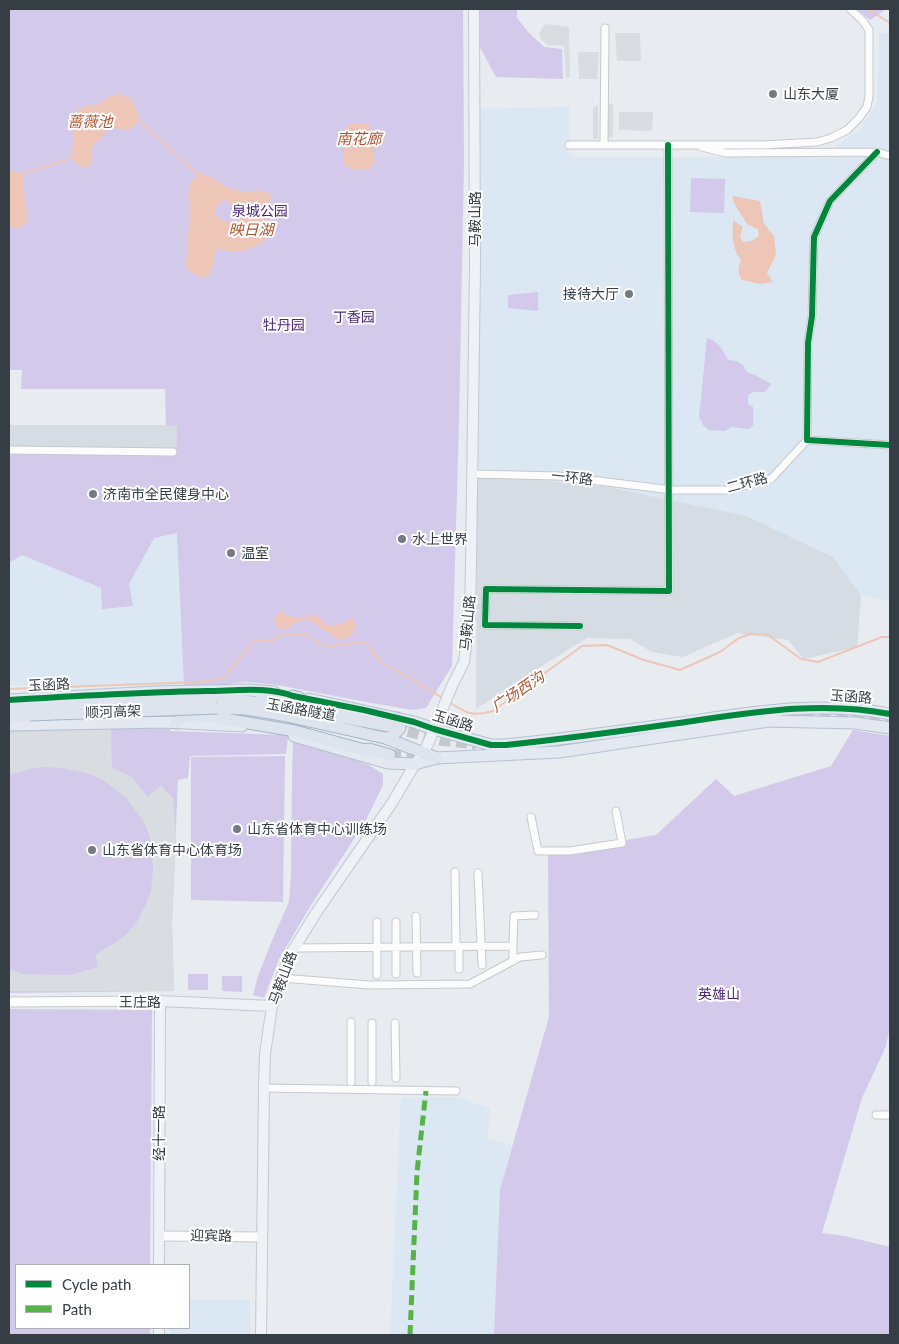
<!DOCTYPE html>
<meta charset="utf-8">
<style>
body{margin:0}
#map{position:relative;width:899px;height:1344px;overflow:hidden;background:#e8ebef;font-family:Lato,sans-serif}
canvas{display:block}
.frame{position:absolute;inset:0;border:10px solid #353d45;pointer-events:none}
.legend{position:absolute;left:15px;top:1264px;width:175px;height:65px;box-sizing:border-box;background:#fff;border:1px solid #aeb1b5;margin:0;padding:6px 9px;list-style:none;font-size:15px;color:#353d45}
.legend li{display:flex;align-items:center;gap:10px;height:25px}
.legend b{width:25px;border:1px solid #aeb1b5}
</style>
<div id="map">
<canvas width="899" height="1344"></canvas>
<div class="frame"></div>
<ul class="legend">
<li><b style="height:6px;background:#00873e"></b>Cycle path</li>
<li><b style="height:6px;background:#56b347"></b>Path</li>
</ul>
</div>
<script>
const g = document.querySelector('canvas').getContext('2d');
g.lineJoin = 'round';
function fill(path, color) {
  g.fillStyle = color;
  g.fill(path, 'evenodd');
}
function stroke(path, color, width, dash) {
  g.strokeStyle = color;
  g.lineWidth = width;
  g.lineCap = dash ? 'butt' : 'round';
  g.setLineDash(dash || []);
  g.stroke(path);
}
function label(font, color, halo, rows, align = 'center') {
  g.font = font + ' Lato,"Noto Sans SC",sans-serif';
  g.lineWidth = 4;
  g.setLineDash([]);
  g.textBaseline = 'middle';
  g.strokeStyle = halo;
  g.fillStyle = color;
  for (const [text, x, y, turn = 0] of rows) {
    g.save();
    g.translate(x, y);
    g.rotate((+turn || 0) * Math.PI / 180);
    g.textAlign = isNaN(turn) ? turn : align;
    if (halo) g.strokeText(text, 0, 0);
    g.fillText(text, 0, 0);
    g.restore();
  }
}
fill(new Path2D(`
 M9 425H177L176 454H9Z
 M477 474 603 486 747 516 833 557 861 595 857 647 804 659 788 640 737 633 683 657 652 652 630 639 587 638 535 670 476 709Z`), '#d5dce3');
fill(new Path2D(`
 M879 33 890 34V602L861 595 833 557 747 516 603 486 477 474 475 109 569 107V154L575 157H804L824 153 859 131 877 104Z
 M178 533 184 686 9 685V563L22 555 101 588 133 606 129 584 154 538Z
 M458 1097 490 1109 488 1139 512 1145 500 1190 494 1335H390L401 1098Z
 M189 1300H250V1335H170V1328H189Z`), '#dbe7f2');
fill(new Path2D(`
 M9 9H463L464 162 459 422 452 666 426 708 413 710 377 704 277 685 247 682 198 687 184 686 177 533 154 538 129 584 133 606 102 609 101 588 22 555 9 563V454H176L177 426 166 425 165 389H21L22 370H9Z
 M480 9H517V18L528 32 544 47 562 49 563 79 496 77 480 47Z
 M857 9H887L870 20Z
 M691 178 725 179 724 213 690 212Z
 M538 292V311L508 308V295Z
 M707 338C718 341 723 350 728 360L736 361 743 365 747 372 755 375 771 384 765 392H753L748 395V404L753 407V426L749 429 732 427 725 431 709 430 703 425 699 417Z
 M170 726 171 731 285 735 288 736 286 754 190 756 188 778 178 780 172 924 174 991 9 993V729Z
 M853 730 890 736V1025L886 1046 862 1098 822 1233 845 1236 890 1247V1335H494L500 1190 549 1017 548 853 656 835 716 779 734 796 831 766Z
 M293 737 369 765 383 774V785L365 822 311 905 279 959 264 998 253 995 258 976 273 938 289 902 291 873 292 779Z
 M285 756 283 902 191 900V757Z
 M188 974H208V990H188Z
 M222 976H242V992L222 991Z
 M9 1009 152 1010 150 1265H16V1328H150V1335H9Z`), '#d2c9eb');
fill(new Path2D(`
 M545 24 569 27 570 78H566L564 46 548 45 541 40 539 34Z
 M615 33H640L641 61H617Z
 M578 52H599L597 79H579Z
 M613 103V137H607V105Z
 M598 105V139H593V107Z
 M619 112H653L652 131 619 130Z
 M111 729 112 768 131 776 148 797 161 785 173 798 176 835 172 924 174 991H9V969L23 974 69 975 98 967 95 955 113 944 127 934 138 920 145 906 151 890 153 871 152 845 148 832 142 819 126 798 115 789 103 780 90 774 61 768 44 767 30 769 9 775V732Z`), '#d9dce1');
fill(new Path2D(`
 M119 94C123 95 127 96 130 99 138 106 142 124 130 129 122 132 117 127 111 127L93 146 91 152V164L88 167C81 168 75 164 71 158L74 140 72 118C84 101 86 109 100 103 109 98 108 95 119 94Z
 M353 123 368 124 371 131 377 134 378 139 374 142 372 146 375 149 373 157 375 161 368 170C361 171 349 169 344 164L343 134 344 129Z
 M12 170 22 174 28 221 19 229 9 227V172Z
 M194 171 211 177 228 188 246 192H254L259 190 269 193 271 196C271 200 269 204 268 208 266 220 271 230 266 241 256 245 246 252 235 252 229 252 224 249 218 250L213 256 215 260 210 273 206 277C197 277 191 273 186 266L188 233 190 217 188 194 191 181 197 177ZM224 200 231 203 240 211V216L236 222C227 223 220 220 214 213 216 207 218 203 224 200Z
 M732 196 760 201 764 224 774 236 776 255 767 273 773 282 760 284 742 280C737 272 738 268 741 260 731 246 733 237 733 220L743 227 740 237 743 242 752 241 759 236 758 229 747 224 735 205Z
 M281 611C289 620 307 618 317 614 327 633 339 624 354 618 359 636 346 642 331 637V633C321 632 318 621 306 620 294 620 291 630 280 629 272 624 273 616 281 611Z`), '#eec6b8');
stroke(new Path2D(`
 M868 9 890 23
 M138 119 194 171
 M22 174 71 158
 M9 689 200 682 224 678 254 640H272L285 634 308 635 321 645 335 646 359 642 366 644 383 663 417 682 442 698
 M449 702C467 713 471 717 493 711L582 646 607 645 644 660 680 670 720 652 739 638 750 634 768 635 801 659 818 662 882 637H890`), '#eec6b8', 2);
stroke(new Path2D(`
 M787 714 865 715 890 720
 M392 727 440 740 476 744
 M390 755 431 756`), '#c4c8cd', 11, [11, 5.5]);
const minor = new Path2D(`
 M569 145H604L605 28
 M604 145H763L817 142 831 138 847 130 859 118 867 107 869 96V30L863 21 850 9
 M702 147 726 153 877 152 890 156
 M877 152 830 201 814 237 812 316 808 343 807 440 890 445
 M9 450 173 452
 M472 474 558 476 672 490H727L771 479 807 440
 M580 626 485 625 486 589 669 591 668 145
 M531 817 538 851H570L622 843 616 811
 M455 872 456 946
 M478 873 482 965
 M416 916 417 973
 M377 922V975
 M396 922V974
 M513 946 514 916 535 915
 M294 948 513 946V961
 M459 969V946
 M281 978 369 985 470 984 520 957 542 955
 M351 1022V1082
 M372 1023V1082
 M395 1023 396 1078
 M264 1088 456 1091
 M876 1115H890`);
const tertiary = new Path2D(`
 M9 1002 160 1001
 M159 1236 262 1237`);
const secondary = new Path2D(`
 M159 1265 160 1001 272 1006
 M159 1335V1328
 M261 1335 264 1088 265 1054 272 1006 281 978 290 955 316 913 392 803 415 764 424 753 452 686 464 662 470 613 471 564 475 267 474 9`);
const primary = new Path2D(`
 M309 699 414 722 434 729 491 745H506C564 739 622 731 679 723 749 713 820 700 890 714
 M9 700 155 692 249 690 274 692
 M9 725 165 722 242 726
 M294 736 388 763 415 764 437 758 559 752 769 721 855 723 890 728`);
const trunk = new Path2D(`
 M262 696 288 698 293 696
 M298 697 308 704 321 707
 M211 699 268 703 389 726
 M9 707 32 705
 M217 708 246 709 282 715 385 738 437 758
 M9 716 30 715
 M176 723 182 718 196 716 213 717 295 731 361 749 374 751
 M385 738 392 737 400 728V722L397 718
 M369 749 390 755`);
stroke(minor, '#c6c9cd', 9);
stroke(tertiary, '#c6c9cd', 11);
stroke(secondary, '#c2c9d2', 12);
stroke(primary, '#b5c2d1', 13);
stroke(trunk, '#a3b5c7', 13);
stroke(minor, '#fcfcfd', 7);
stroke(tertiary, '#fcfcfd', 9);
stroke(secondary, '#eef1f6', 10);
stroke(primary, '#e3e8f1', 11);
stroke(trunk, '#dee4ee', 11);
const trunkBridge = new Path2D(`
 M32 705 211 699
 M30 715 217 708`);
stroke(trunkBridge, '#a3b5c7', 13, []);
stroke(trunkBridge, '#dee4ee', 11);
stroke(new Path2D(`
 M410 1335 417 1172 426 1091`), '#56b347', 5, [10, 5]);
stroke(new Path2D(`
 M877 152 830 201 814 237 812 316 808 343 807 440 890 445
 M580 626 485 625 486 589 669 591 668 145
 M9 700C75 696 140 692 206 691 234 691 266 686 293 696L364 710 414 722 434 729 491 745H506C564 739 622 731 679 723 749 713 820 700 890 714`), '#00873e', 6);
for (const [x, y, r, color] of [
 [773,94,5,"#747a80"],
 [629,294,5,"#747a80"],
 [93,494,5,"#747a80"],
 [402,539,5,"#747a80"],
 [231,553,5,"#747a80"],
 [237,829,5,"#747a80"],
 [92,850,5,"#747a80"]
]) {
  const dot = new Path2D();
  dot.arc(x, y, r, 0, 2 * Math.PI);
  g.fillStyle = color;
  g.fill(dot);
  stroke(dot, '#fff', 2);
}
label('14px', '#353d45', '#fff', [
 ["山东大厦",783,94],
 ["接待大厅",619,294,"right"],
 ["济南市全民健身中心",103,494],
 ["水上世界",412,539],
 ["温室",241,553],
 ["山东省体育中心训练场",247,829],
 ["山东省体育中心体育场",102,850]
], 'left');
label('14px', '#4e2876', '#fff', [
 ["泉城公园",260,211],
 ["丁香园",354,317],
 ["牡丹园",284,325],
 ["英雄山",719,994]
]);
label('14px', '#353d45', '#fff', [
 ["马鞍山路",475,219,-90],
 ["一环路",572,478,6],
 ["二环路",747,483,-15],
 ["马鞍山路",468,623,-85],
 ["玉函路",49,685,-3],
 ["玉函路",851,697,4],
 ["玉函路隧道",301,710,10],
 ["顺河高架",113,712,-2],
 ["玉函路",453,721,17],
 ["马鞍山路",283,978,-70],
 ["王庄路",140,1002],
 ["经十一路",159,1133,-90],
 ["迎宾路",211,1236,1]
]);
label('italic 15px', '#b0542f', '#fff', [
 ["蔷薇池",90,122],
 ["南花廊",359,139],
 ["映日湖",251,230],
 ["广场西沟",518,692,-34]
]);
</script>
